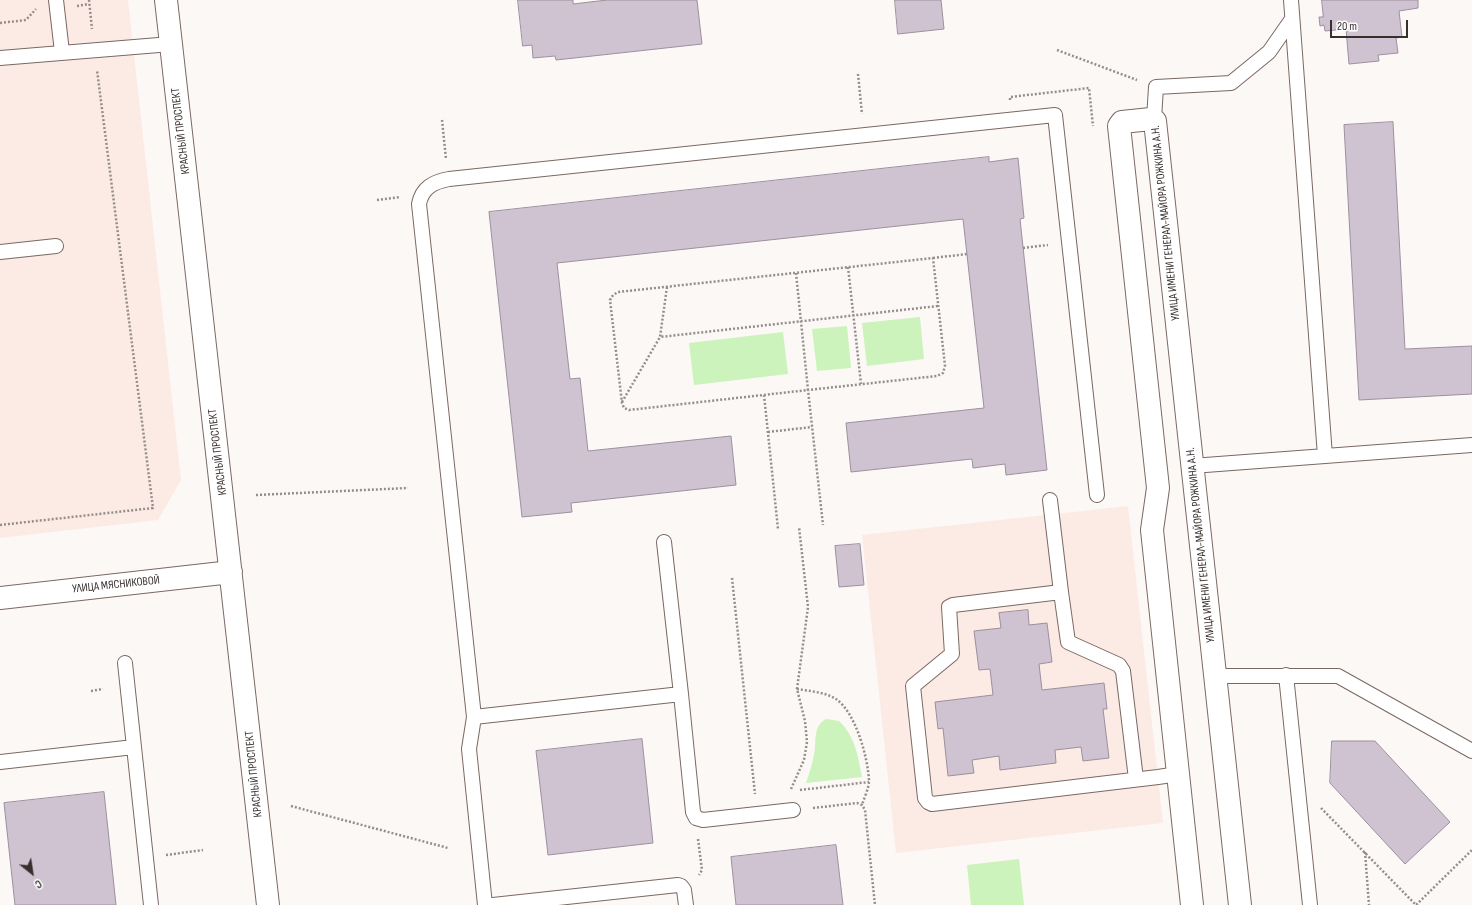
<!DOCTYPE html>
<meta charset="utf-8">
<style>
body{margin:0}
#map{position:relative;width:1472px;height:905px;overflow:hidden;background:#fcf8f6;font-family:"Sofia Sans Condensed",sans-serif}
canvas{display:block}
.north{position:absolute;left:12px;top:853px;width:40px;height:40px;-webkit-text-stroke:3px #fff;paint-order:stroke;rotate:150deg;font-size:11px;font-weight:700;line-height:16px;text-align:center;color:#362f2c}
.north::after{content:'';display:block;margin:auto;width:14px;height:18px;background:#362f2c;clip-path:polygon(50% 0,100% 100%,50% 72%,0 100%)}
.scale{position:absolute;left:1330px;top:20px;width:78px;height:18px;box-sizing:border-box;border:2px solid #362f2c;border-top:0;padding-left:5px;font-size:12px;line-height:14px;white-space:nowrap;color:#362f2c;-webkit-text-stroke:3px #fff;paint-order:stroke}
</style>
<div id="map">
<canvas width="1472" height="905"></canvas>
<div class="north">С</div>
<div class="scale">20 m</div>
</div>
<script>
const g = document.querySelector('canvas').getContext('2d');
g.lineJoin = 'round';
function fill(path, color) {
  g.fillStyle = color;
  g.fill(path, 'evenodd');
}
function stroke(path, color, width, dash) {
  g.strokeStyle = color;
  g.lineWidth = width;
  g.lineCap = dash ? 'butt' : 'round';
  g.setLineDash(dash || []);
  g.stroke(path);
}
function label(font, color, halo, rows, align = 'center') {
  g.font = font + ' "Sofia Sans Condensed",sans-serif';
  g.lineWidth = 3;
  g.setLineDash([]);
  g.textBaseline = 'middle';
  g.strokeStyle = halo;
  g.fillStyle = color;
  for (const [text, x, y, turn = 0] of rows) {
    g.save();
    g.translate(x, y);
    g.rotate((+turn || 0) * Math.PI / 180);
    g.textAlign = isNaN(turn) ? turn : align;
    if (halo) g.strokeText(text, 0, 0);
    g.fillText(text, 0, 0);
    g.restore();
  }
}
fill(new Path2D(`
 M0 0H128L181 480 158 520 0 538Z
 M1128 506 1163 823 896 853 862 535Z`), '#fcebe5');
fill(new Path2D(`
 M920 317 924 359 867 366 862 323Z
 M847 326 851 368 817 371 812 329Z
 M783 332 788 374 694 385 689 343Z
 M826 719 839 721C855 736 858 756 862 777L806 783C809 774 812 765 814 755 817 741 812 727 826 719Z
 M1019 859 1024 905H971L967 865Z`), '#ccf3bb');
const building = new Path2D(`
 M518 0H573V4L607 0H697L702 44 556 60 555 56 533 58 532 45 523 46Z
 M895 0H941L944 29 898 34Z
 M1322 0H1418V8L1399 11 1402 37 1396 38 1398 53 1378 55 1379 61 1349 64 1346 29 1325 31 1324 25 1320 26 1319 17H1323Z
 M1393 122 1405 349 1472 346V394L1359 400 1344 125Z
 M989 157V162L1018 158 1024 218 1020 219 1047 470 1006 475 1005 464 973 468 972 459 851 472 846 423 984 408 963 219 557 263 570 379 580 378 588 451 731 436 736 485 571 503 572 512 522 517 489 212Z
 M860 544 864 585 839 587 835 546Z
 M1028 610 1029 625 1047 623 1052 662 1039 664 1042 690 1104 683 1107 709H1103L1109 758 1083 761 1081 747 1055 750 1056 763 1000 770 999 756 972 760 974 773 948 776 943 728 938 729 935 702 993 695 990 669 979 670 974 631 1001 628 999 613Z
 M642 739 653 843 548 855 536 751Z
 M1332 741H1375L1450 822 1405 864 1330 783Z
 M104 792 116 905H15L4 803Z
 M836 845 843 905H736L731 857Z`);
fill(building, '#d0c3d1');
stroke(building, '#9c909e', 1);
const lane = new Path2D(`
 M56 0 62 52
 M1291 0 1325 456
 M0 58 171 44
 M1154 119 1156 87 1231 83 1269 52 1292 19
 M0 252 56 246
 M1192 466 1472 445
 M1050 500 1061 592
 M664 542 681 694
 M125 663 134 747
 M1286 675 1310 905
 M1216 676H1338L1472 751
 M474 717 681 694 693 812 696 818 703 820 793 810
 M0 762 134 747 151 905
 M1136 779 1123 671 1119 665 1068 642 1061 592 953 605 949 607 952 654 913 686 925 798 928 802 932 804 1158 777 1178 774
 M485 905 469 749 474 717 419 204C422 188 433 182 449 179L1055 115 1097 495
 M493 905 678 885 681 886 684 890 686 905`);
const street = new Path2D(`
 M1192 905 1152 530 1158 488 1119 126 1122 122 1151 119 1155 121 1240 905`);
const secondary = new Path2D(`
 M166 0 268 905
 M0 598 231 572`);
stroke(lane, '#7a6862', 16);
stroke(street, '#7a6862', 24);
stroke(secondary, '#7a6862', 24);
stroke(new Path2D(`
 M89 0 92 29
 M77 6 89 4
 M0 23 26 20 36 9
 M1057 50 1137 80
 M858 74 862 114
 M1010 100V97L1089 88 1093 126
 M442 120 446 159
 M377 200 400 197
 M1023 248 1048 245
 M933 258 967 254
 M848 267 861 384
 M796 273 808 390 629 410 624 408 622 403 610 300 613 295 618 292 933 258 945 366 943 373 937 376 808 390 823 525
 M667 287 660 337 938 306
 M764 395 778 529
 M622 402 660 337
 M768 432 812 427
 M256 495 408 488
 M0 525 153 508 97 70
 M732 578 755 794
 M797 689C809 691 825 692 836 699 856 713 868 758 869 781 869 788 864 798 862 805
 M91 691 103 689
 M791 789 804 760 807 742 805 721 797 689 808 607 799 527
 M800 790 869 782
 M291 806 448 848
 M813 808 857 803 862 805 865 810 875 905
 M1321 808 1416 905 1472 850
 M698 839 702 870 699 875
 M1365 852 1369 905
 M166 855 203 850`), '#948e8b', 2.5, [2, 2]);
stroke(lane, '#fff', 14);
stroke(street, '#fff', 22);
stroke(secondary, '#fff', 22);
label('12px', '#362f2c', '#fff', [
 ["КРАСНЫЙ ПРОСПЕКТ",181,131,-97],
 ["УЛИЦА ИМЕНИ ГЕНЕРАЛ-МАЙОРА РОЖКИНА А.Н.",1166,223,-96],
 ["КРАСНЫЙ ПРОСПЕКТ",218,452,-97],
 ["УЛИЦА ИМЕНИ ГЕНЕРАЛ-МАЙОРА РОЖКИНА А.Н.",1201,545,-96],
 ["УЛИЦА МЯСНИКОВОЙ",116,585,-6],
 ["КРАСНЫЙ ПРОСПЕКТ",254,774,-96]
]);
</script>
